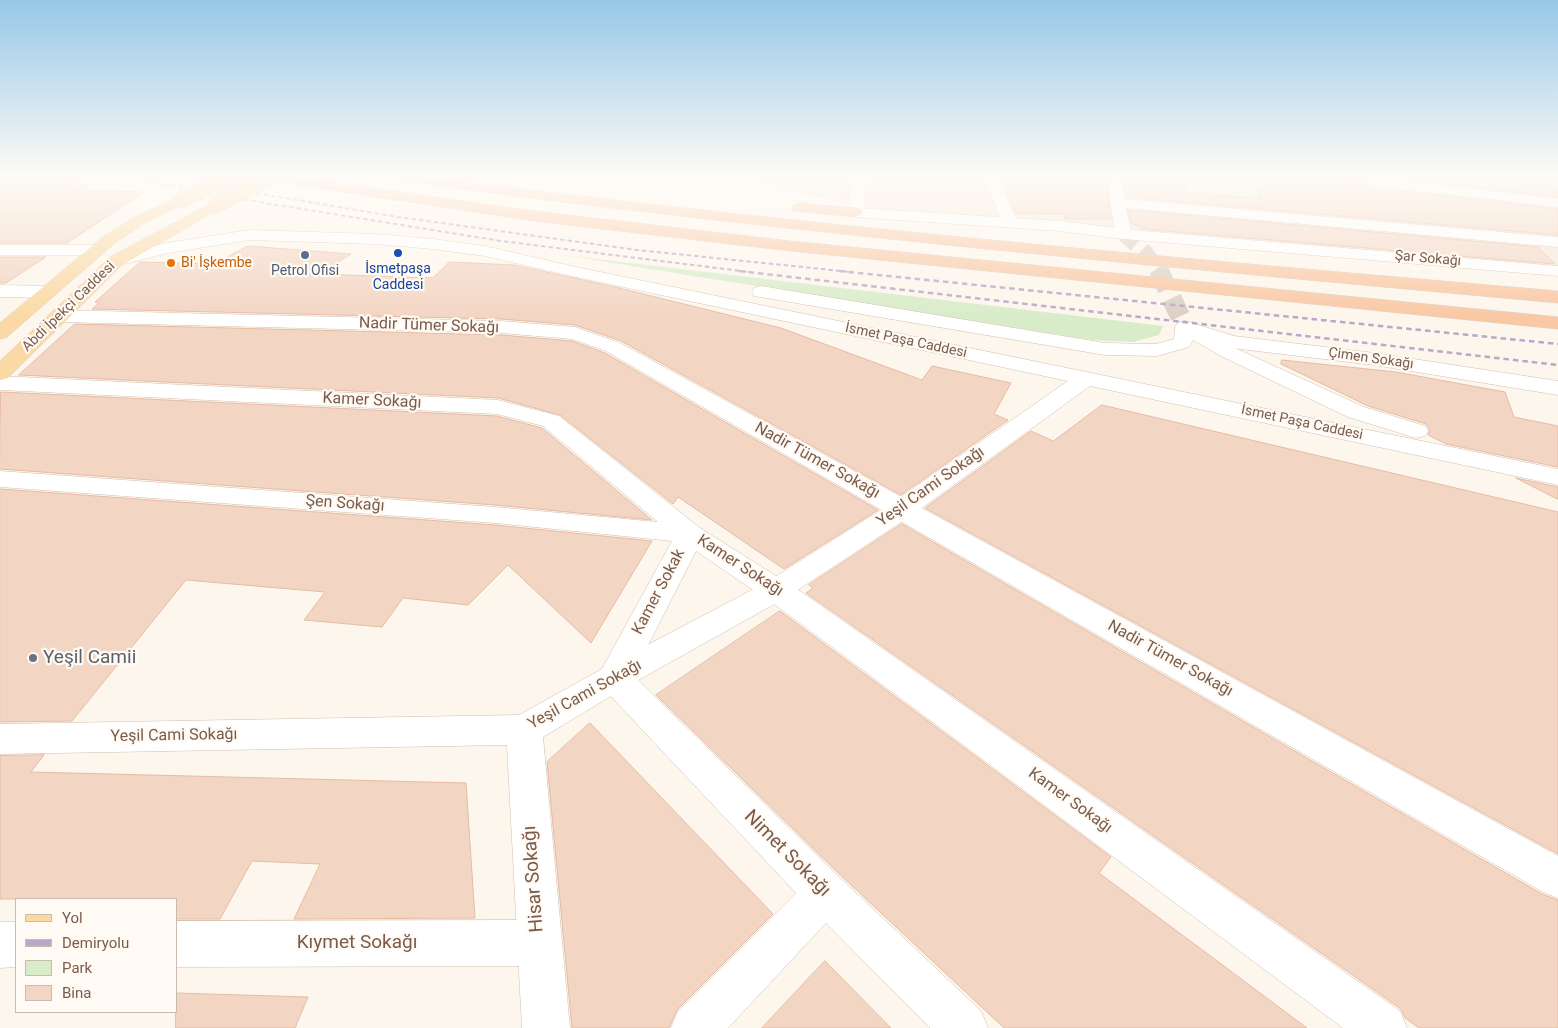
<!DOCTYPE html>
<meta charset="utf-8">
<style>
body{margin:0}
#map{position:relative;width:1558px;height:1028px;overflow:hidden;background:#fdf6ec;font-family:Roboto,sans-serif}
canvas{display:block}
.legend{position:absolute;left:15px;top:898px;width:162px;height:115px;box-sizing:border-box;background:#fffaf3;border:1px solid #cabbb1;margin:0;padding:6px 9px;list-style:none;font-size:15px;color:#7a5c4d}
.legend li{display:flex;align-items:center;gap:10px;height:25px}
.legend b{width:25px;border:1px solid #cabbb1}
</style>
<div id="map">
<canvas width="1558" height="1028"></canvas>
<ul class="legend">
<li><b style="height:6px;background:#fbd9a5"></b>Yol</li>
<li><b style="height:6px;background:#b9a8c9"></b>Demiryolu</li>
<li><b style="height:14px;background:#d8ecc9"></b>Park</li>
<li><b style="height:14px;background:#f3d5c3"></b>Bina</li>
</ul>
</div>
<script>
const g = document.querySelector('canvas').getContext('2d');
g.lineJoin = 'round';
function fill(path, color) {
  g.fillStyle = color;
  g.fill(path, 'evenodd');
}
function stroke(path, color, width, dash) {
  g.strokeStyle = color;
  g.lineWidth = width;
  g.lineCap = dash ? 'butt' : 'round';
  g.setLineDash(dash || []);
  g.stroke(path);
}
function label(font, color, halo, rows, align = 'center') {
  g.font = font + ' Roboto,sans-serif';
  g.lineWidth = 4.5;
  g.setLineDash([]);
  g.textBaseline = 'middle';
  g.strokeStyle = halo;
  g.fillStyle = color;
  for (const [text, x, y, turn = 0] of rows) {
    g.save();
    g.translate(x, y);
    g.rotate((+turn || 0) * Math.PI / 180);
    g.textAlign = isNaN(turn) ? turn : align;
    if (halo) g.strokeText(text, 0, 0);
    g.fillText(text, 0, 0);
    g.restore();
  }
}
fill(new Path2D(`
 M692 175H1558V268L1167 232 878 209 768 185Z`), '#f5e8da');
fill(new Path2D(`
 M563 255 1163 326 1159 335 1133 342 1092 340Z`), '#d8ecc9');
const building = new Path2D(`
 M999 175 1106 176 1111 219H1065L1064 214 1016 213Z
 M1151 175 1185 180 1186 192 1261 199 1258 190 1272 178 1365 183 1375 188 1558 209V235L1126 197 1124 177 1146 178Z
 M1381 175H1531L1535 180 1558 184V197L1385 177Z
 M0 180 93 183 79 190 144 192 67 243H0Z
 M1128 210 1538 247 1555 264 1142 229 1139 226 1131 223Z
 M248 246 351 254 320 274 433 278 449 262 514 265 619 288 781 328 922 380 932 366 1011 383 994 414 1008 420 901 495 621 341 575 325 501 319 92 309 99 303 95 302 140 262 214 264Z
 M0 257H46L6 283H0Z
 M75 324 501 335 572 341 605 353 878 510 784 569 678 497 673 504 560 415 498 398 19 375Z
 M1282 360 1396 372 1505 392 1514 417 1558 426V467L1446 444 1428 435 1430 430 1426 424 1368 406 1281 364Z
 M1 392 497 416 542 428 652 520 495 505 0 469Z
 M1102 405 1558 512V854L925 508 1031 431 1053 441Z
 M1516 478 1558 487V499Z
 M0 489 495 525 652 541 591 643 508 565 468 605 403 598 382 627 304 620 325 592 186 580 72 721 0 722Z
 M902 524 1542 894 1558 900V1028H1419L1405 1018 1401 1009 806 593 813 588 809 585Z
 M780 611 1111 857 1099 873 1307 1028H1004L834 869 656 695Z
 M590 723 773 914 677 1010 669 1028H572L547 762Z
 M44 755 31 772 466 783 475 918 294 919 320 864 252 861 220 919H176V899H0V756Z
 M825 961 891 1028H762Z
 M176 993 308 997 295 1028H176Z`);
fill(building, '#f3d5c3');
stroke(building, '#e6bba3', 1);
stroke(new Path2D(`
 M1124 234 1146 253 1159 272`), '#dcd0c4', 16, [16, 8]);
stroke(new Path2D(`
 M1159 271 1185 327`), '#dcd0c4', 20, [20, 10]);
const minor = new Path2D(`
 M744 175H758L753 191H743L741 188Z
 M853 175H867L863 212 860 215H850L847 212Z
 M983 175H997L1018 223 1016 226H1004L1002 223Z
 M1108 175H1122L1124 199 1558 237V247L1126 208 1131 230 1558 266V276L1124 239 1118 237 1116 234 1110 203Z
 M1356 175H1372L1378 178 1558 199V207L1375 186Z
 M1533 175H1558V182L1535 178Z
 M0 245H97L103 246 105 250 103 254 97 255H0Z
 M0 285 47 286 54 288 56 292 54 296 47 298 0 297Z
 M59 310 501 321 575 327 620 343 1558 856V898L1543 892 606 351 572 339 501 333 59 322 52 320 49 316 52 312Z
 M1185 321 1234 336 1374 353 1558 381V395L1374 365 1232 348 1178 331 1175 327 1178 323Z
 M0 376 498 400 559 416 700 528 803 593 1400 1011 1407 1028H1343L781 609 696 551 633 675 840 878 981 1011 988 1028H930L826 923 728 1028H671L678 1011 796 893 602 687 597 678 672 541 495 523 0 487V471L495 507 658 522 543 426 497 414 0 390Z
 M538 920 554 927 561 943 554 959 538 966 176 967V921Z
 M0 922H16V967L0 968Z`);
const tertiary = new Path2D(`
 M607 175H664L698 178 810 194 858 208 1060 221 1124 229 1130 231 1132 234 1130 237 1124 239 1060 231 855 217C843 213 831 207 819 205 752 189 682 184 614 179Z
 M249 230 376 234 433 239 485 246 576 267 1558 469V485L1090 386 912 515 787 597 626 687 543 737 570 1028H522L507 745 0 754V724L519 715 602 669 765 583 892 503 1068 381 576 277 485 256 433 249 376 244 249 240 168 253 116 266 110 265 107 261 110 257 167 243Z
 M761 286 1105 343 1156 344 1174 339 1175 327 1178 323 1185 321 1192 323 1237 349 1364 407 1425 426 1428 431 1425 436 1416 438 1348 417 1223 357 1193 340 1189 347 1157 356 1105 355 754 296 752 292 754 288Z`);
const primary = new Path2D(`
 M181 196 186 197 188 200 186 203 143 224 115 243 7 337 0 339V323L103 237 133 218Z
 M214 202 219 203 221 206 219 209 122 265 8 378 0 380V361L110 257Z`);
const trunk = new Path2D(`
 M250 175H283L534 211 790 241 1558 317V329L790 251 534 221 257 179Z
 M377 175H413C794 225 1176 258 1558 291V303C1166 267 774 232 384 179Z
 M799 203 855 207 860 209 863 212 860 215 855 217 794 211 791 208 794 205Z`);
stroke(minor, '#d1beb0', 1);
stroke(tertiary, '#d1beb0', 1);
stroke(primary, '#dad1cd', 1);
stroke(trunk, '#dad1cd', 1);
fill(minor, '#fff');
fill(tertiary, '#fff');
fill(primary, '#fbd9a5');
fill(trunk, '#f9c8a4');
stroke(new Path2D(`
 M112 175 265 203 501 241 749 272
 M197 183 398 217 637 250 851 272`), '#b9a8c9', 2, [4.5, 3]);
stroke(new Path2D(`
 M739 271 1558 365
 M839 271 1558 344`), '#b9a8c9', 2.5, [5.5, 4]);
const primaryBridge = new Path2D(`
 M181 200 235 175
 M214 206 273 175`);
stroke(primaryBridge, '#dad1cd', 17, []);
stroke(primaryBridge, '#fbd9a5', 16);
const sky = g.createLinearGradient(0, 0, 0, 319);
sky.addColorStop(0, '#97c7e8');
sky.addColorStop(0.55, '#fefbf6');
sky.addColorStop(1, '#fefbf600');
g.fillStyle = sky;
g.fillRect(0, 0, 1558, 319);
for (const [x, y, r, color] of [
 [398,253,5,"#1a4fb4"],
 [305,255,5,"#5c6f8a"],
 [171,263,5,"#e8710a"],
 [33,658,5,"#6b7280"]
]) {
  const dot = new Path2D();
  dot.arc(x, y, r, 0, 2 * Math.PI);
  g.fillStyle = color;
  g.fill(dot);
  stroke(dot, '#fffaf3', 2);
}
label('14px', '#7a5c4d', '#fffaf3', [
 ["Şar Sokağı",1428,259,5],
 ["Abdi İpekçi Caddesi",69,307,-44],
 ["İsmet Paşa Caddesi",906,341,12],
 ["Çimen Sokağı",1371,359,8],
 ["İsmet Paşa Caddesi",1302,423,12]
]);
label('14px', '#c56008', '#fffaf3', [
 ["Bi' İşkembe",181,263]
], 'left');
label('14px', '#164399', '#fffaf3', [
 ["İsmetpaşa",398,269],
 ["Caddesi",398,285]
]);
label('14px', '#4e5e75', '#fffaf3', [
 ["Petrol Ofisi",305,271]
]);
label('16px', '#7a5c4d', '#fffaf3', [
 ["Nadir Tümer Sokağı",429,326,2],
 ["Kamer Sokağı",372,401,3],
 ["Nadir Tümer Sokağı",817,461,29],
 ["Yeşil Cami Sokağı",931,487,-35],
 ["Şen Sokağı",345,504,4],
 ["Kamer Sokağı",740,566,33],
 ["Kamer Sokak",659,592,-62],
 ["Nadir Tümer Sokağı",1170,659,29],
 ["Yeşil Cami Sokağı",585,695,-29],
 ["Yeşil Cami Sokağı",174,736,-1],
 ["Kamer Sokağı",1070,801,36]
]);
label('19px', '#5b616d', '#fffaf3', [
 ["Yeşil Camii",43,658]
], 'left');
label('19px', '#7a5c4d', '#fffaf3', [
 ["Nimet Sokağı",787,854,45],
 ["Hisar Sokağı",534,879,-94],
 ["Kıymet Sokağı",357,943]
]);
</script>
